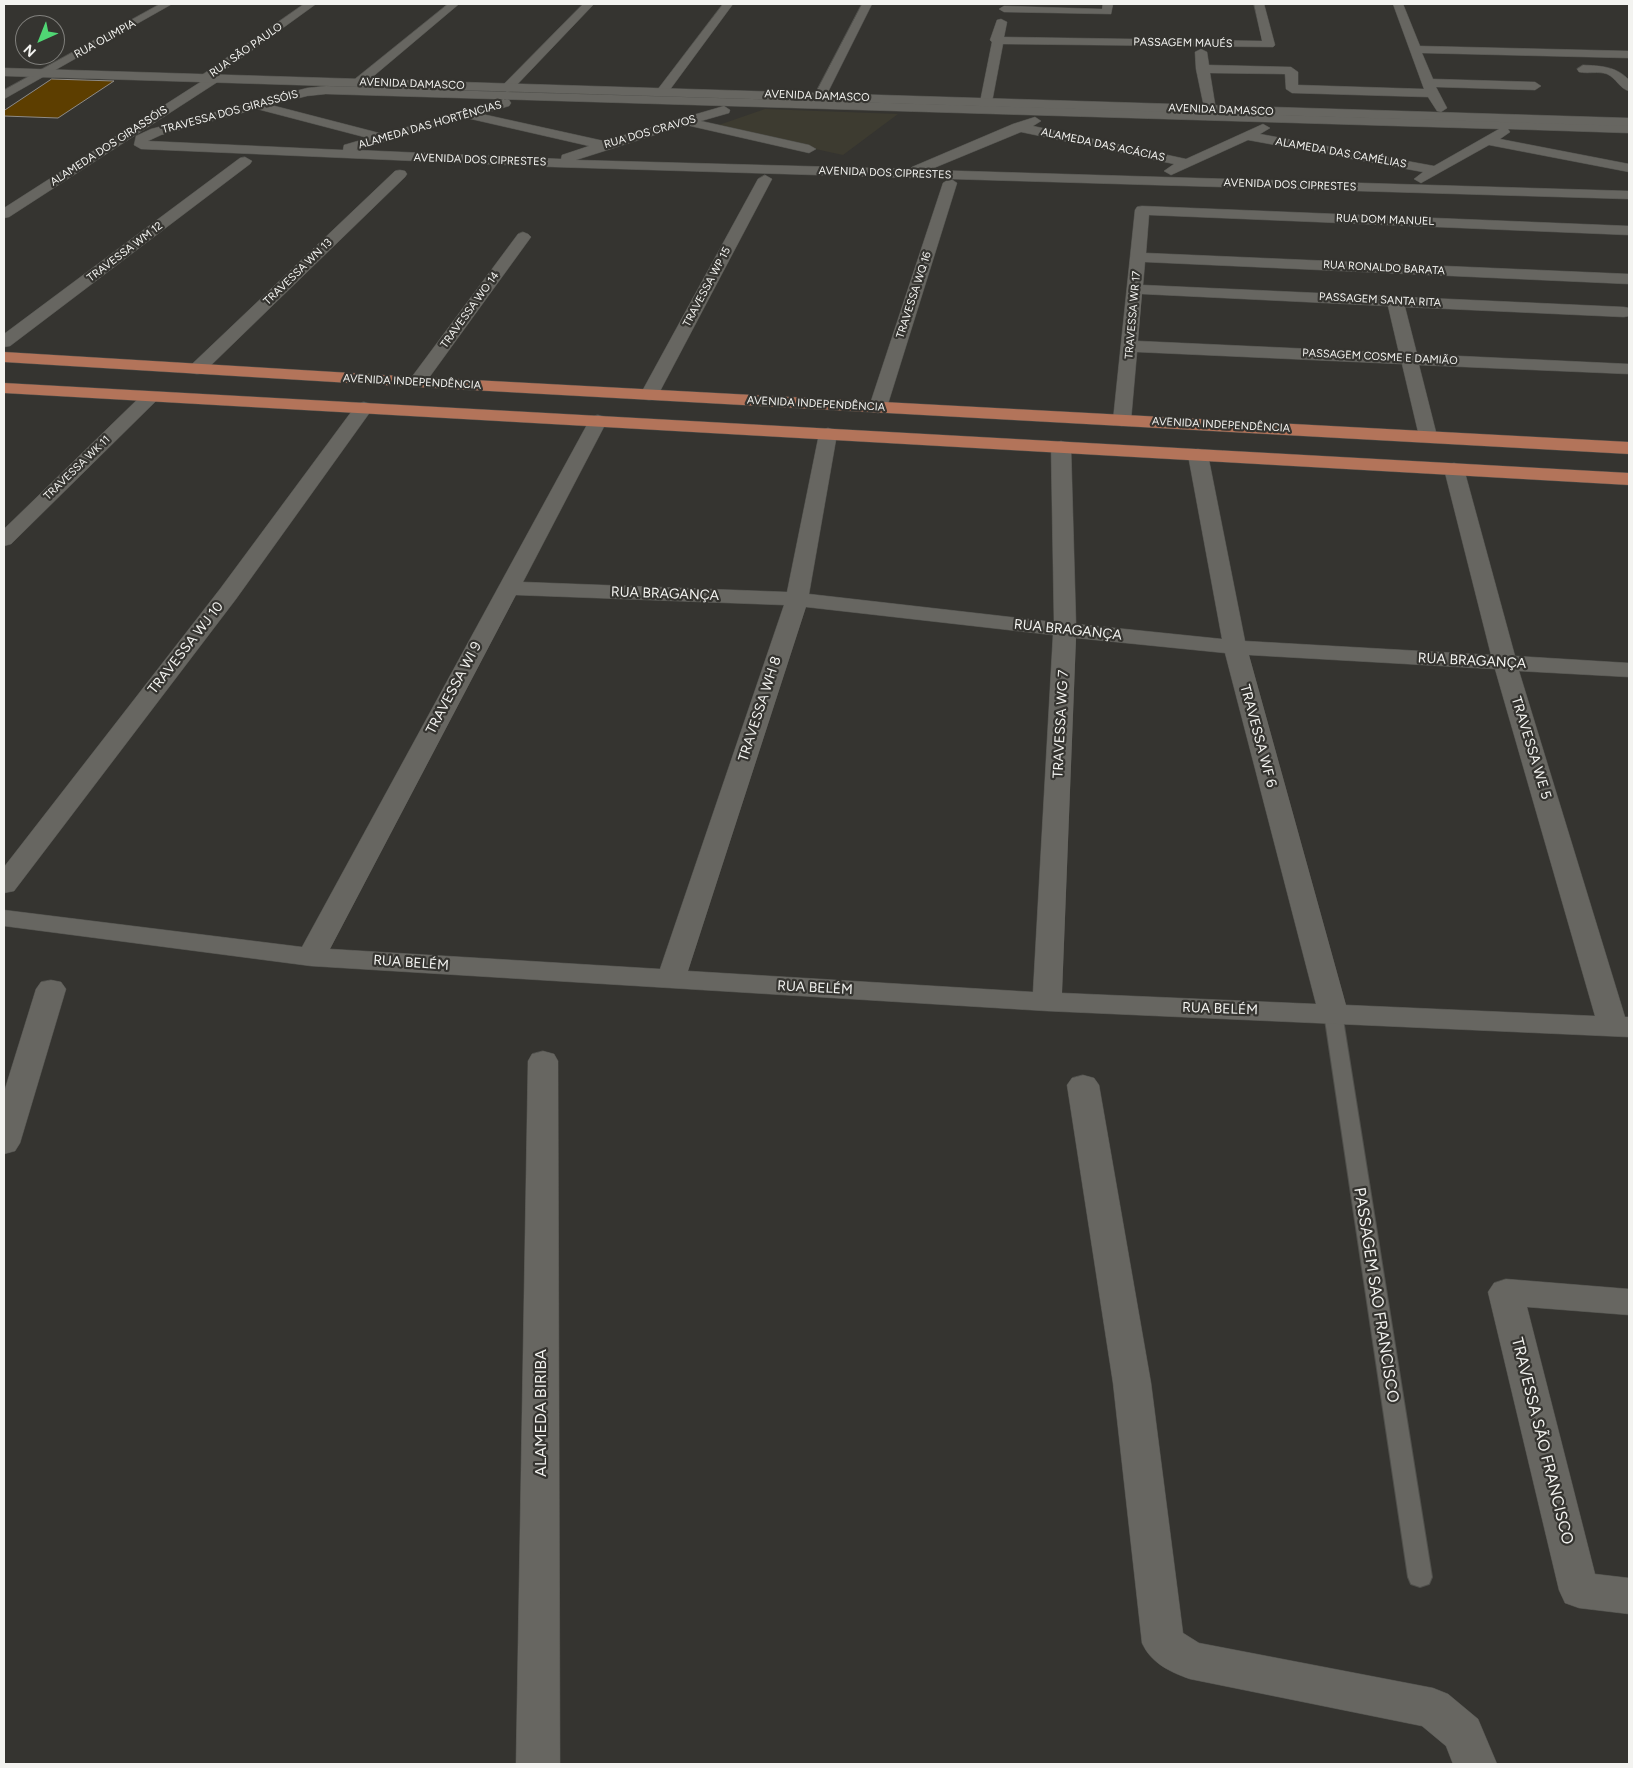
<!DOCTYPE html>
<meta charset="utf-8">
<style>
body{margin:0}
#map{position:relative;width:1633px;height:1768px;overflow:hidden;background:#353430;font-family:Figtree,sans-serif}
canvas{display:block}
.frame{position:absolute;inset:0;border:5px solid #f3f3f0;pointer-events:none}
.north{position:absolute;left:15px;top:15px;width:50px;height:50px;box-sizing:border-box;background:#353430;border:1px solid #81807d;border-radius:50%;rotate:224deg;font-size:14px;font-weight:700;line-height:20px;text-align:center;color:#f3f3f0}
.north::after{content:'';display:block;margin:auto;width:18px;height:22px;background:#50d674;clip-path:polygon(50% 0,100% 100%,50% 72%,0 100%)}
</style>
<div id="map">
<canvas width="1633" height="1768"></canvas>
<div class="frame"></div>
<div class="north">N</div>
</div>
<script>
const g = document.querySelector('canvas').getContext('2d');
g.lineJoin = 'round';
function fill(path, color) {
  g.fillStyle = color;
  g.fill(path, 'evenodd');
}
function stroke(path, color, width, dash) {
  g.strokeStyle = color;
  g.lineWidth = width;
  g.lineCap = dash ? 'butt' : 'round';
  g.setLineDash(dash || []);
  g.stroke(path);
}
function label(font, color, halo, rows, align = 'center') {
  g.font = font + ' Figtree,sans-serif';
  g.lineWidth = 4.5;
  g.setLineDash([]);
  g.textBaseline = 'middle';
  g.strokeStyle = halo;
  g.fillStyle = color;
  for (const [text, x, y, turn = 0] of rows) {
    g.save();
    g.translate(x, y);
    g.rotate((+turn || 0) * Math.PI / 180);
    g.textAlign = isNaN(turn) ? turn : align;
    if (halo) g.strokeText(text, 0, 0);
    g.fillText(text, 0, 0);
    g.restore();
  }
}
fill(new Path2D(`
 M765 109 898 114 843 155 713 127Z`), '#3d3b30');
const building = new Path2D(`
 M52 79 114 81 58 118 4 116V111Z`);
fill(building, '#5d3e00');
stroke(building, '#8e8b87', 1);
const lane = new Path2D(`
 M1333 1007 1339 1009 1342 1013 1432 1577 1429 1584 1420 1587 1411 1584 1408 1577 1324 1013 1327 1009Z`);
const street = new Path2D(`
 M160 4H172L4 99V90Z
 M304 4H316L218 75 221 78 219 81 9 217 4 218V208L202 81 200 78 202 75Z
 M448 4H459L363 85H355L353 82 355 79Z
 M583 4H594L511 91 507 92 1205 112 1196 69 1195 52 1201 49 1207 52 1209 65 1291 67 1298 72V85L1424 89 1393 4H1403L1420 46 1629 51V58L1422 53 1433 79 1535 82 1541 86 1535 90 1436 87 1447 108 1441 112 1437 111 1428 97 1292 93 1286 89 1285 74 1210 73 1216 110 1214 113 1629 125V133L1508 129 1510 132 1500 139 1629 164V172L1489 145 1421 183 1414 179 1423 172 1248 140 1171 175 1164 171 1174 164 1021 132 929 170 1629 191V199L951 179 957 183 887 407 885 411 878 413 871 411 869 407 943 183 949 179 554 167 141 149 134 145 136 136 151 129 307 88 326 86 507 92 501 88 503 85ZM326 94 1499 129 1434 166 1260 134 1270 128 1263 124 1186 159 1033 126 1041 121 1035 117 1013 124 912 167 910 169 576 160 686 125 809 153 816 149 809 145 701 121 729 113 730 110 724 106 604 141 482 114 509 106 511 103 509 100 505 99 383 134 271 105 307 96ZM257 109 368 138 344 145 343 150 148 141 161 135ZM467 118 471 119 589 146 562 155 561 159 356 150Z
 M723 4H733L666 95H658L656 92 658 89Z
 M862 4H872L826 96 820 100 816 99 814 96Z
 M1103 4H1113L1111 14 1004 12 999 9 1004 6 1102 9Z
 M1254 4H1264L1275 45 1273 47 1003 44 992 102 986 106 980 102 992 42 990 40 997 20 1001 19 1007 22 1004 37 1262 41Z
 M1583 65C1601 66 1616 66 1629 80V91C1620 89 1616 78 1607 74 1598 71 1588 74 1579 72L1577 69Z
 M245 157 252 161 250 164 10 346 4 347V334L240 158Z
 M400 170 405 171 407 174 405 177 203 373 197 374 191 373 188 369 191 365 395 171Z
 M765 175 772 179 658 395 655 399 649 400 643 399 640 395 758 179Z
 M1142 206 1629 226V235L1149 215 1146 253 1629 274V284L1145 262 1143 285 1624 307 1629 308V316L1624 317 1405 307 1417 354 1629 364V374L1419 365 1437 436 1435 440 1428 442 1421 440 1419 436 1402 364 1137 352 1131 420 1129 424 1122 426 1115 424 1113 420 1135 210 1137 207ZM1142 294 1388 306 1399 353 1138 341Z
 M523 232 528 234 531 237 423 386 417 387 411 386 408 382 411 378 518 234Z
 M150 392 156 393 159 397 156 401 11 544 4 546V529L144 393Z
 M364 402 371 404 373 408 236 599 14 891 4 893V867L220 589 357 404Z
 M598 415 605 417 607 421 523 582 787 592 819 434 821 430 828 428 835 430 837 434 809 594 1054 622 1051 447 1054 443 1061 441 1068 443 1071 447 1076 624 1222 639 1188 455 1191 451 1198 449 1205 451 1208 455 1245 641 1491 655 1444 469 1447 465 1454 463 1461 465 1464 469 1515 656 1629 663V677L1519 671 1625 1017H1629V1037L1047 1011 311 966 4 926V910L302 947 589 421 591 417ZM516 595 784 605 660 969 330 949ZM806 607 1053 635 1033 992 688 971ZM1076 638 1225 653 1316 1004 1062 993ZM1249 655 1495 669 1595 1016 1346 1005Z
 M51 980 61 982 66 989 20 1143 15 1151 4 1154V1092L36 989 41 982Z
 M543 1051 554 1054 558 1061 560 1764H516L528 1061 532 1054Z
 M1083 1075 1094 1078 1099 1085 1151 1383 1183 1633 1199 1643 1433 1688 1448 1694 1478 1719 1497 1764H1453L1446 1746 1422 1726 1190 1679C1170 1672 1151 1663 1142 1643L1113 1383 1067 1085 1072 1078Z
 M1506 1279 1629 1289V1315L1527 1307 1595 1574 1629 1578V1614L1579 1608 1565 1603 1559 1590 1488 1292 1494 1283Z`);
const secondary = new Path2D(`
 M4 68 1629 118V126L4 76Z`);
const primary = new Path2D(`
 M4 352 417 377 1629 442V454L417 387 4 362Z
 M4 383 1629 473V485L4 393Z`);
stroke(lane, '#50504c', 2);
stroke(street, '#50504c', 1);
stroke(secondary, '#50504c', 1);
stroke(primary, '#50504c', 1);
fill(lane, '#676661');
fill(street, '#676661');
fill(secondary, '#676661');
fill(primary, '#b3745a');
label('11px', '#f3f3f0', '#353430', [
 ["RUA OLIMPIA",105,39,-29],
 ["PASSAGEM MAUÉS",1183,43,1],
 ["RUA SÃO PAULO",246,50,-35],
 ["AVENIDA DAMASCO",412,84,2],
 ["AVENIDA DAMASCO",817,96,2],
 ["AVENIDA DAMASCO",1221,110,2],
 ["TRAVESSA DOS GIRASSÓIS",230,112,-15],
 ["ALAMEDA DAS HORTÊNCIAS",430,125,-16],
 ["RUA DOS CRAVOS",650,132,-16],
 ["ALAMEDA DAS ACÁCIAS",1103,145,12],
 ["ALAMEDA DOS GIRASSÓIS",109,146,-33],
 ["ALAMEDA DAS CAMÉLIAS",1341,153,10],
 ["AVENIDA DOS CIPRESTES",480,160,2],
 ["AVENIDA DOS CIPRESTES",885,173,2],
 ["AVENIDA DOS CIPRESTES",1290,185,2],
 ["RUA DOM MANUEL",1385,220,2],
 ["TRAVESSA WM 12",125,252,-37],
 ["RUA RONALDO BARATA",1384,268,3],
 ["TRAVESSA WN 13",298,272,-44],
 ["TRAVESSA WP 15",707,287,-62],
 ["TRAVESSA WQ 16",914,295,-72],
 ["PASSAGEM SANTA RITA",1380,300,3],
 ["TRAVESSA WO 14",470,310,-54],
 ["TRAVESSA WR 17",1133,315,-85],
 ["PASSAGEM COSME E DAMIÃO",1380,357,3],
 ["AVENIDA INDEPENDÊNCIA",412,382,3],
 ["AVENIDA INDEPENDÊNCIA",816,404,3],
 ["AVENIDA INDEPENDÊNCIA",1221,425,3],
 ["TRAVESSA WK 11",77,468,-44]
]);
label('14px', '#f3f3f0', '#353430', [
 ["RUA BRAGANÇA",665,594,2],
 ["RUA BRAGANÇA",1068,630,6],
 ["TRAVESSA WJ 10",186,648,-52],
 ["RUA BRAGANÇA",1472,661,3],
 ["TRAVESSA WI 9",454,688,-62],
 ["TRAVESSA WH 8",760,709,-72],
 ["TRAVESSA WG 7",1061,724,-87],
 ["TRAVESSA WF 6",1258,736,75],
 ["TRAVESSA WE 5",1531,748,73],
 ["RUA BELÉM",411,963,4],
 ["RUA BELÉM",815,988,3],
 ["RUA BELÉM",1220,1009,2]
]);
label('16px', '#f3f3f0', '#353430', [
 ["PASSAGEM SAO FRANCISCO",1376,1295,81],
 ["ALAMEDA BIRIBA",541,1413,-90],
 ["TRAVESSA SÃO FRANCISCO",1542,1441,76]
]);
</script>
